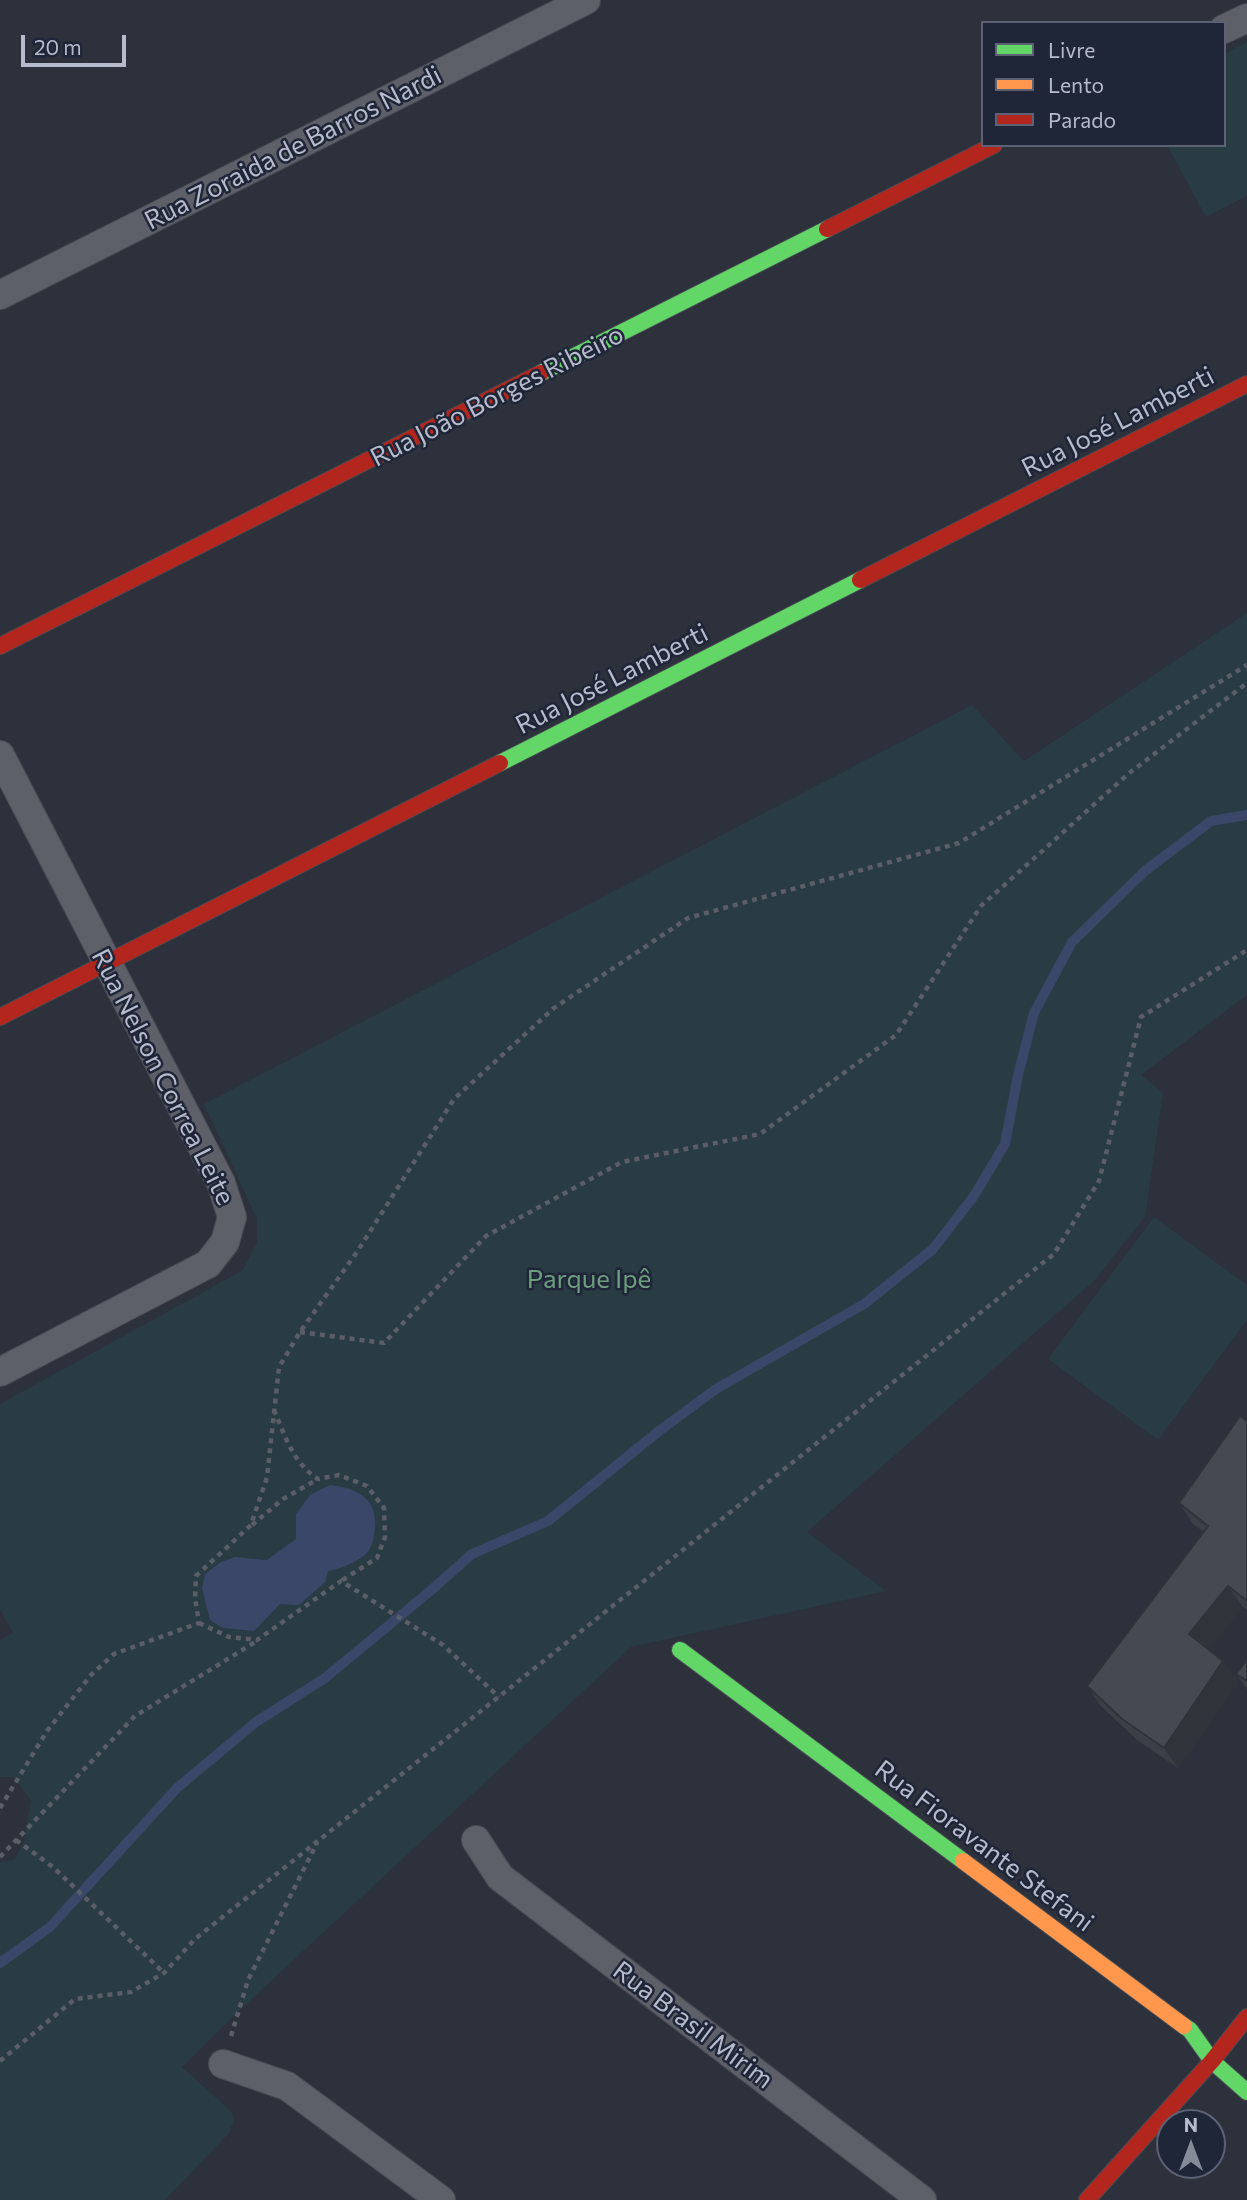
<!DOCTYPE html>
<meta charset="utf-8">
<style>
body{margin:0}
#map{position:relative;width:1247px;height:2200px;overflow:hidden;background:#2c313c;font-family:Commissioner,sans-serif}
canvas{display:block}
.legend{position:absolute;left:981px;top:21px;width:245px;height:126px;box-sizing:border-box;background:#1f2638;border:2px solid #5c6273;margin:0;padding:9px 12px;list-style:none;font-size:21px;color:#b7bccc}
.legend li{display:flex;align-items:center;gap:14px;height:35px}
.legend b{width:35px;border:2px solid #5c6273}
.north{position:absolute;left:1156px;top:2109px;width:70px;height:70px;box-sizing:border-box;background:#1f2638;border:2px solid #5c6273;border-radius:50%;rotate:0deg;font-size:19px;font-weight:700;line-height:28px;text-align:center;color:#b7bccc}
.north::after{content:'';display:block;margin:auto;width:24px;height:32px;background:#868b9a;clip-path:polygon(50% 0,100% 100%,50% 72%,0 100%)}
.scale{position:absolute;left:21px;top:35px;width:105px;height:32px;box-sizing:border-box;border:4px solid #b7bccc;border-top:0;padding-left:9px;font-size:21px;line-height:24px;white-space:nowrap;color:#b7bccc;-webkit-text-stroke:5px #1f2638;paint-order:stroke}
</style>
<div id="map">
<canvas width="1247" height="2200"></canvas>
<ul class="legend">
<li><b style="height:9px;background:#63d668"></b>Livre</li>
<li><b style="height:9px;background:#ff974d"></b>Lento</li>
<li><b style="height:9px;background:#b3261e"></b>Parado</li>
</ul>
<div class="north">N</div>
<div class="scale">20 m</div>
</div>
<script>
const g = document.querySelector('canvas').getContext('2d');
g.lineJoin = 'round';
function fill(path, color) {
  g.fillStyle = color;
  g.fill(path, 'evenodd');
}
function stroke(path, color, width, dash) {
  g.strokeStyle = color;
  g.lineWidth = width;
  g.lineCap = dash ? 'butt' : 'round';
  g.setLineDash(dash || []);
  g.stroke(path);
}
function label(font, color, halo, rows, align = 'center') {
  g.font = font + ' Commissioner,sans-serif';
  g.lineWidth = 5;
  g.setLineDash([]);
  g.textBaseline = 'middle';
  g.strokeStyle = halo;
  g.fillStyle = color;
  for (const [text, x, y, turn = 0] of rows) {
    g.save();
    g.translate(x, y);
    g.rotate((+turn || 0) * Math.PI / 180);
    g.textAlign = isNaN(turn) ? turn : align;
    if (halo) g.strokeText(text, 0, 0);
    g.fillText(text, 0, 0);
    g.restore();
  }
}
fill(new Path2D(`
 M1247 42V196L1206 217 1167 145H1224V54Z
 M1247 613V995L1141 1075 1163 1093 1145 1217 1094 1281 807 1532 886 1591 631 1647 242 2008 182 2067 231 2111 234 2120 229 2133 165 2200H0V1862L14 1860 24 1842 31 1801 14 1777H0V1640L13 1633 0 1610V1404L243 1270 257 1242V1219L204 1104 972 705 1024 761Z
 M1154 1217 1247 1285V1320L1158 1440 1048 1359Z`), '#293b43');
fill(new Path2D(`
 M330 1485C356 1488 377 1497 375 1527 374 1536 373 1546 367 1553 358 1562 340 1569 328 1571L325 1582 299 1605 280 1604 254 1631 223 1628 210 1620 202 1588 205 1574 221 1562 235 1557 267 1560 296 1539V1514L310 1495Z`), '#3a4768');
stroke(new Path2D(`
 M0 1963 50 1927 177 1788 256 1722 325 1678 429 1592 472 1554 548 1521 659 1431 716 1389 864 1304 933 1249 974 1196 1005 1144 1018 1075 1034 1013 1072 942 1146 870 1211 821 1247 815`), '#3a4768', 10);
const street = new Path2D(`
 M1224 29 1247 18
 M0 295 586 0
 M0 755 221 1183 232 1217 225 1242 208 1264 0 1372
 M476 1840 500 1877 922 2200
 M223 2064 287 2086 441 2200`);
const fast = new Path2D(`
 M541 373 827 229
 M500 763 860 580
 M680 1650 963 1861
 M1184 2026 1190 2030 1212 2061 1247 2092`);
const slow = new Path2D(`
 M963 1861 1184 2026`);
const jam = new Path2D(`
 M827 229 994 145
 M860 580 1247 384
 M0 646 541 373
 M0 1017 500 763
 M1087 2200 1212 2061 1247 2017`);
stroke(street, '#494c55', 30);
stroke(fast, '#494c55', 18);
stroke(slow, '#494c55', 18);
stroke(jam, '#494c55', 18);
stroke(new Path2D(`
 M300 1332 384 1343 486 1236 622 1162 760 1134 896 1035 981 906 1128 774 1247 683
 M274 1410C285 1436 293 1463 318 1479L339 1475 367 1486 384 1508 385 1537 377 1558 341 1581
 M252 1525 283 1499 318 1479
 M199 1623 229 1637 257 1640 341 1581 443 1645 499 1697
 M0 1808 47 1731 91 1675 114 1654 199 1623 195 1598 196 1576 251 1525 267 1477 279 1367 300 1332 357 1252 454 1099 554 1008 688 918 959 843 1247 665
 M16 1840 53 1867 164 1973
 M0 1857 135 1716 257 1641
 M231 2036 248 1980 317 1843
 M0 2061 75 1999 131 1992 164 1973 195 1939 1054 1254 1099 1181 1141 1017 1247 950`), '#5a5e66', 4.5, [5, 5]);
stroke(street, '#5d6069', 28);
stroke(fast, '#63d668', 16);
stroke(slow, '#ff974d', 16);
stroke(jam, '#b3261e', 16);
fill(new Path2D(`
 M1247 1421V1610L1243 1607 1208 1649 1223 1661 1238 1682 1178 1768 1137 1740 1101 1706 1087 1686 1204 1532 1193 1524 1179 1503Z
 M1247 1660V1689L1236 1674Z`), '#3b3f47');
fill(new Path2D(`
 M1228 1586 1243 1607 1204 1654 1189 1634Z
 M1223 1661 1238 1682 1178 1768 1164 1748Z`), '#303339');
const building = new Path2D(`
 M1240 1416 1247 1421V1601L1228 1586 1189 1634 1223 1661 1164 1748 1122 1719 1087 1686 1208 1526 1179 1503Z
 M1247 1660V1681L1236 1674Z`);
fill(building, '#454952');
stroke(building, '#303339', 2);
label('26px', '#b7bccc', '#1f2638', [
 ["Rua Zoraida de Barros Nardi",293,148,-27],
 ["Rua João Borges Ribeiro",497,396,-27],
 ["Rua José Lamberti",1118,422,-27],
 ["Rua José Lamberti",612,679,-27],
 ["Rua Nelson Correa Leite",163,1077,63],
 ["Rua Fioravante Stefani",984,1846,37],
 ["Rua Brasil Mirim",693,2025,37]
]);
label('26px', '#6d9e7f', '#1f2638', [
 ["Parque Ipê",589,1279]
]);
</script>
